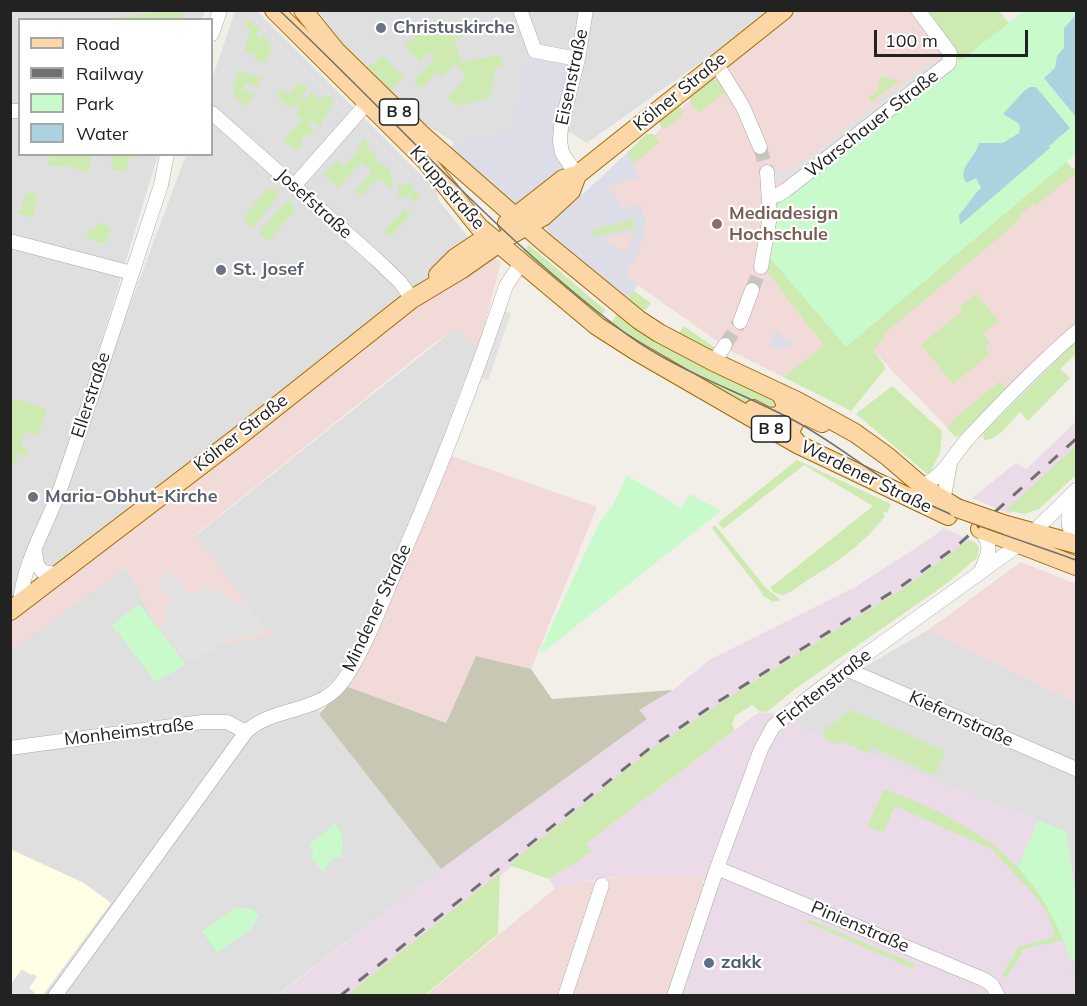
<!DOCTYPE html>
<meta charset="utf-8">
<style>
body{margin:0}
#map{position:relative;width:1087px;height:1006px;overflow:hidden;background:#f2efe9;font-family:Mulish,sans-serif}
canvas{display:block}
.frame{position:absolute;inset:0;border:12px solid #222;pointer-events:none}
.legend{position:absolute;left:18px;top:18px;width:195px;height:138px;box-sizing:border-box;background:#fff;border:2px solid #a7a7a7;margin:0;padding:8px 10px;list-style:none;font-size:18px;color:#222}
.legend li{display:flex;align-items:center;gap:12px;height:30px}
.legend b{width:30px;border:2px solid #a7a7a7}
.scale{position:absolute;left:874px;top:30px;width:154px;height:27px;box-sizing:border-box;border:3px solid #222;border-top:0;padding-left:8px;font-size:18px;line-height:21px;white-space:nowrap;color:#222;-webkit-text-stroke:4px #fff;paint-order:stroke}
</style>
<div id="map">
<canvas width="1087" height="1006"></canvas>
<div class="frame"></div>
<ul class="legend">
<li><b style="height:8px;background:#fcd6a4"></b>Road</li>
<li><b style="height:8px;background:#707070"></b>Railway</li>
<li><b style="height:16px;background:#c8facc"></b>Park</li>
<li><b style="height:16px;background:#aad3df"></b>Water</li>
</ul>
<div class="scale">100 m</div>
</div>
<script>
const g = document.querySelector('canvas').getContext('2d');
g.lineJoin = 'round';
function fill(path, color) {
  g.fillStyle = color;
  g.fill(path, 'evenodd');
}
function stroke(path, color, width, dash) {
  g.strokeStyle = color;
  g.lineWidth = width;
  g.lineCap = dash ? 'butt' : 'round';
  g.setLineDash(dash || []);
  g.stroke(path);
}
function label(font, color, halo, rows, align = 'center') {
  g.font = font + ' Mulish,sans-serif';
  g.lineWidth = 4.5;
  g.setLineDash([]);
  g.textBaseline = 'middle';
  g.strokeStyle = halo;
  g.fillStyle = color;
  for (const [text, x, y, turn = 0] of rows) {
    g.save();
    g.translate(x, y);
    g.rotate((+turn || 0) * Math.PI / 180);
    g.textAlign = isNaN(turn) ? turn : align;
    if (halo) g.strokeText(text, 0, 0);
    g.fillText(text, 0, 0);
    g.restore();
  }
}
fill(new Path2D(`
 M11 11H205L202 19 20 20V154L158 155 58 485 16 602 11 606Z
 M235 11H257L436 190 439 201 469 238 409 300 59 571 34 562 186 155 212 154V79Z
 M319 11H773L587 143 571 133 511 131 457 144 423 123 336 37Z
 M457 327 478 350 460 391 440 451 399 548 352 653 337 677 322 690 319 713 441 869 277 995H11L10 651 126 567 157 627 197 657 225 641 272 636 195 536Z
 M928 630 1076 703V995L1070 960 789 715 804 702Z`), '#e0dfdf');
fill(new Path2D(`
 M791 11H915L948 52 947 62 782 191 775 267 827 349 783 377 733 352 714 339 632 281 602 256 604 185 739 51Z
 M1076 166V323L1051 344 957 438 866 343Z
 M491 255 501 262 478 350 456 328 428 348 195 535 273 636 227 644 225 641 187 662 157 627 126 567 11 651 10 615 374 338Z
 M452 456 597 507 531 669 476 656 446 723 346 686Z
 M1021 562 1076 584V703L928 630Z
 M632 875H668L702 878 705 889 672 995 425 996 558 886Z`), '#f2dad9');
fill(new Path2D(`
 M1076 422V470L1022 503 1010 514 972 498 1016 463 1026 469Z
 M944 528 976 543 912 589 635 768 351 995 277 996 441 869 646 720 639 710 673 690 709 660 857 586 931 538Z
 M759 712 789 715 805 729 1038 820 1018 867 1036 887 1064 940 1070 960 1076 995H682L714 896 702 878 668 875H632L592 880 555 888 549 879 591 852 586 844Z`), '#ebdbe8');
fill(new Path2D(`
 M10 849 84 883 111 903 43 995H11Z`), '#ffffe5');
fill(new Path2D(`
 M476 656 531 669 552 699 673 690 639 710 647 719 441 869 319 714 346 686 446 723Z`), '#c7c7b4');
fill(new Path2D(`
 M176 10 184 11 181 19 175 17 174 20 105 19Z
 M922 11H999L1014 29 963 68Z
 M443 17 447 26 461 21 463 27 478 22 481 29 454 39 462 62 500 55 502 66 496 67 490 98 456 106 447 98 466 77 456 63 442 77 437 72 421 89 413 81 435 58 429 52 420 62 404 47 432 21Z
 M247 19 250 22 251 21 260 29 256 34 261 39 264 35 273 49 270 52 266 63 254 59 255 54 244 51 251 29 245 27Z
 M383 56 404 77 391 90 367 66 375 63Z
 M237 71 261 78 258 87 245 83 243 90 256 94 246 106 234 96 235 91 232 86 238 77 235 76Z
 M880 76 899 81 871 102 868 97 878 91Z
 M711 79 720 81 728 90 699 113 692 105 689 95Z
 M296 82 309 87 300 97 304 100 309 96V93H312L320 100 326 95 335 100 327 112 328 113 321 122 323 123 320 127 313 121 308 126 315 131 311 135 306 134 301 140 303 147 295 150 287 143 285 144 282 142 302 119 296 114 300 110 294 103 289 108 276 95 283 89 288 94 297 85Z
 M677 106 682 108V115L667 128H662L660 125V121Z
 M646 134H653L660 142 633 164 627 153Z
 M363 139 369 143 367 146 370 150 369 151 377 156 375 159 380 164 382 163 391 171 389 174 394 179 390 183 393 186 391 189 378 178 361 196 355 191 372 172 362 162 339 186 341 189 340 190 322 173H326L337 160 344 166 357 152 356 151Z
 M44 155H92L88 173 72 167 49 166 50 156Z
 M110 155V154L139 155 138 158H129L126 172 112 169Z
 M1065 160 1073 169 1076 166V180L1072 176 1035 206 1033 204 1020 215 1021 219 883 335 885 338 873 349 886 368 851 411 783 377 824 346 763 266 768 246Z
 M409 181 413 190 421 196 414 203 409 194 403 200 397 195 400 191 396 187 399 184 402 187Z
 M268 188 276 190 278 196 253 228 243 219Z
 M25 193 38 194 32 218 17 214 18 211H21Z
 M289 201 292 203 295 210 269 241 259 233 285 202Z
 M405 208 410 216 391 236 384 231 397 217 398 218Z
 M595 218 626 221 634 219 636 227 594 238 592 230Z
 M97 222 111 227 106 244 86 239 89 227 96 229Z
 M529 245 605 310 601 317 523 251Z
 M634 291 651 303 646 310 642 311 626 300Z
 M976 294 999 321 983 334 990 342 985 347 990 354 953 384 921 345 962 311 960 307Z
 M618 313 777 397 771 411H761L669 363 608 327Z
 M684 326 717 349 712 352 679 336V333Z
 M1076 341V354L1060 369 1070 378 1028 421 1020 412C1010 422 999 440 984 440L983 435 987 429Z
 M1000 381 1006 388 960 436H955L948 430V427L956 417Z
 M892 386 942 431 940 453 930 473H926L856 414Z
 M10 397 47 409 38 436 25 432 21 445 29 450 26 457 18 453 14 457 19 463 11 465Z
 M1076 446V475L1039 509 1025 514 1006 510Z
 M797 460 891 504 887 513 884 512 883 514 885 516C864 544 836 563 806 581 799 586 791 593 783 595L775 593 770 588 873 506 804 465 723 529 718 523Z
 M715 525 766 588 781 600 773 602 762 595 763 594 712 528Z
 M969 540 977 544 979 549 977 558 946 584 795 689 767 712 759 711 752 705 735 716 732 725 735 730 586 844 592 852 549 879 509 865 652 749 739 691 904 588Z
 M852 710 945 751 935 775 872 747 868 753 840 740 837 745 824 739 825 735 822 731Z
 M884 789C939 808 1000 840 1035 887 1047 903 1055 922 1064 940L1024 949 1006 979 1003 975 1018 947 1055 936 1047 912 1035 896 991 849 895 806 883 833 867 826Z
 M500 873 498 934 425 995H347Z
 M808 919 915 964 913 969 807 922Z`), '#cdebb0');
fill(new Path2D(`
 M1024 11H1076V154L846 347 770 258 775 205Z
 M627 475 681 508 690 494 721 511 542 653 540 651 598 525 613 505Z
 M139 604 186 664 156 682 112 625Z
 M1038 820 1066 832 1076 897V959L1070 960C1059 924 1042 895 1018 867Z
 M335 824C344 834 344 844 341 857L333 858 323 872 310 855 314 851 309 845Z
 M236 908 253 909 259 916 250 930 217 953 202 931Z`), '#c8facc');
fill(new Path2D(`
 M930 62 934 67 800 175 774 182 772 173 796 167Z
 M504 311 511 313 488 380 481 378Z
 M170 570 191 597 203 588 223 592 237 604 243 599 267 629 261 634 225 640 187 662 159 626 168 618 162 611 173 601 156 581Z
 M22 969 31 975 34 974 37 977 29 988 35 993 34 995H11V984Z`), '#e2e2e2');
fill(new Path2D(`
 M526 59 539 62 544 59 564 63 568 71 555 136 567 167 520 204 515 205 447 151 456 141 459 143 465 141 511 130Z
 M627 153 640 177 607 187 624 208 642 204V216L647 215 640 250 626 275 638 285 626 301 550 237 546 227 547 223 578 191 582 195ZM634 219 636 227 594 237 592 230ZM635 231 627 253 605 242 606 238Z
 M777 329 785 339 789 337 793 342 781 351 769 345Z`), '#dddde8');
fill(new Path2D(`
 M1076 15V117L1044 78 1055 68 1057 56 1064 48V28Z
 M1030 87H1036L1070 128 1049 146 1050 148 960 225 959 215C968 206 972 196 981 188L976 178 967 183C955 170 977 156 979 143H1003L1019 133 1020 127 1018 123 1003 114 1024 91Z`), '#aad3df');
stroke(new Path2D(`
 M760 147 767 172
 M752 290 761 267
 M725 345 740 322`), '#c8c6c1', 14, [14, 7]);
const minor = new Path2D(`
 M520 10 535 51 578 59
 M212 34 220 10
 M716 63 743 107 760 147
 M10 111H20
 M212 113 376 259 400 282 412 299
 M577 175 562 153 560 141 561 127 578 59 586 10
 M294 186 368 102
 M770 197 778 195 786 190 949 63 950 53 918 10
 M10 241 132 273
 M761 267 770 216 767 172
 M740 322 752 290
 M714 362 725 345
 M922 486C946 475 955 451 973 433 1006 398 1040 363 1076 332
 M1072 496C1068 513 1065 527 1076 540
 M943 501 950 464
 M980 529C993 545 989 553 981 571
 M35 552 37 565 43 572 55 574 62 572
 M20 604C23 562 48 524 62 484 96 385 128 285 161 185L167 154
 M846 669 1076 769
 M10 748 202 722H227L246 732
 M717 868 985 980 992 985 998 996
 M55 996 246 732C271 707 315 714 339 686 358 664 378 613 390 584 433 487 472 388 506 286L521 263
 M565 996 602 885
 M674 996 717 868 761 749 773 727 785 716 846 669 1024 541 1076 490`);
const major = new Path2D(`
 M274 10 426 161 479 227 597 326 636 351 799 445 948 516
 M303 10 336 51 421 134 544 242 639 320 659 333 714 362 797 401 855 433 887 456 922 486 957 508
 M507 223 563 179 577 175 784 10
 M438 275 455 258 482 240
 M753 409 768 417 779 416 787 406 780 393
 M799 445 793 438 790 431 797 418 805 415 822 423
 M1006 525 1076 544
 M980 529 1076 566
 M10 611 238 437 412 299 462 269 509 236 544 216 571 191 577 175`);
stroke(minor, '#a9a9a9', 15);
stroke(major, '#a06b00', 20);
stroke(minor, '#fff', 14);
stroke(major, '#fcd6a4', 18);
stroke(new Path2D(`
 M279 10C394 118 498 238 625 333 676 371 739 391 795 421 834 442 868 471 907 493 961 523 1019 539 1076 560`), '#707070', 1.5);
stroke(new Path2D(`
 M340 996 650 748 716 703 903 585 957 546 1076 439`), '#707070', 3, [12, 12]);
const majorBridge = new Path2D(`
 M957 508 1006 525`);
stroke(majorBridge, '#a06b00', 20, []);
stroke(majorBridge, '#fcd6a4', 18);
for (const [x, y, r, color] of [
 [381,28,6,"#6b7280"],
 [717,224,6,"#8d6e63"],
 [221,270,6,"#6b7280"],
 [33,497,6,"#6b7280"],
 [709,963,6,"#5c6f8a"]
]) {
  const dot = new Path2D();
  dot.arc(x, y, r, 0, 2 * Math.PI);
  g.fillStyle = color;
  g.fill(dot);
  stroke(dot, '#fff', 2);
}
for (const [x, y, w] of [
 [399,112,39],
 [771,429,39]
]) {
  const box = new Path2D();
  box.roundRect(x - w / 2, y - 13, w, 26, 4.5);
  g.fillStyle = '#fff';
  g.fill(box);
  stroke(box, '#222', 1.5);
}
label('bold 16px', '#222', null, [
 ["B 8",399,112],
 ["B 8",771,429]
]);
label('bold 18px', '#5b616d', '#fff', [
 ["Christuskirche",393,28],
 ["St. Josef",233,270],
 ["Maria-Obhut-Kirche",45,497]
], 'left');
label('18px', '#222', '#fff', [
 ["Eisenstraße",572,77,-78],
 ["Kölner Straße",680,92,-39],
 ["Warschauer Straße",872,124,-38],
 ["Kruppstraße",447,188,49],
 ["Josefstraße",314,204,42],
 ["Ellerstraße",91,395,-72],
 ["Kölner Straße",241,433,-38],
 ["Werdener Straße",866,477,26],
 ["Mindener Straße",377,608,-65],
 ["Fichtenstraße",824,688,-38],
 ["Kiefernstraße",961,719,24],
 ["Monheimstraße",129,732,-7],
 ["Pinienstraße",860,927,23]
]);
label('bold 18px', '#785e54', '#fff', [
 ["Mediadesign",729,214],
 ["Hochschule",729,235]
], 'left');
label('bold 18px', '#4e5e75', '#fff', [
 ["zakk",721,963]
], 'left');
</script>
